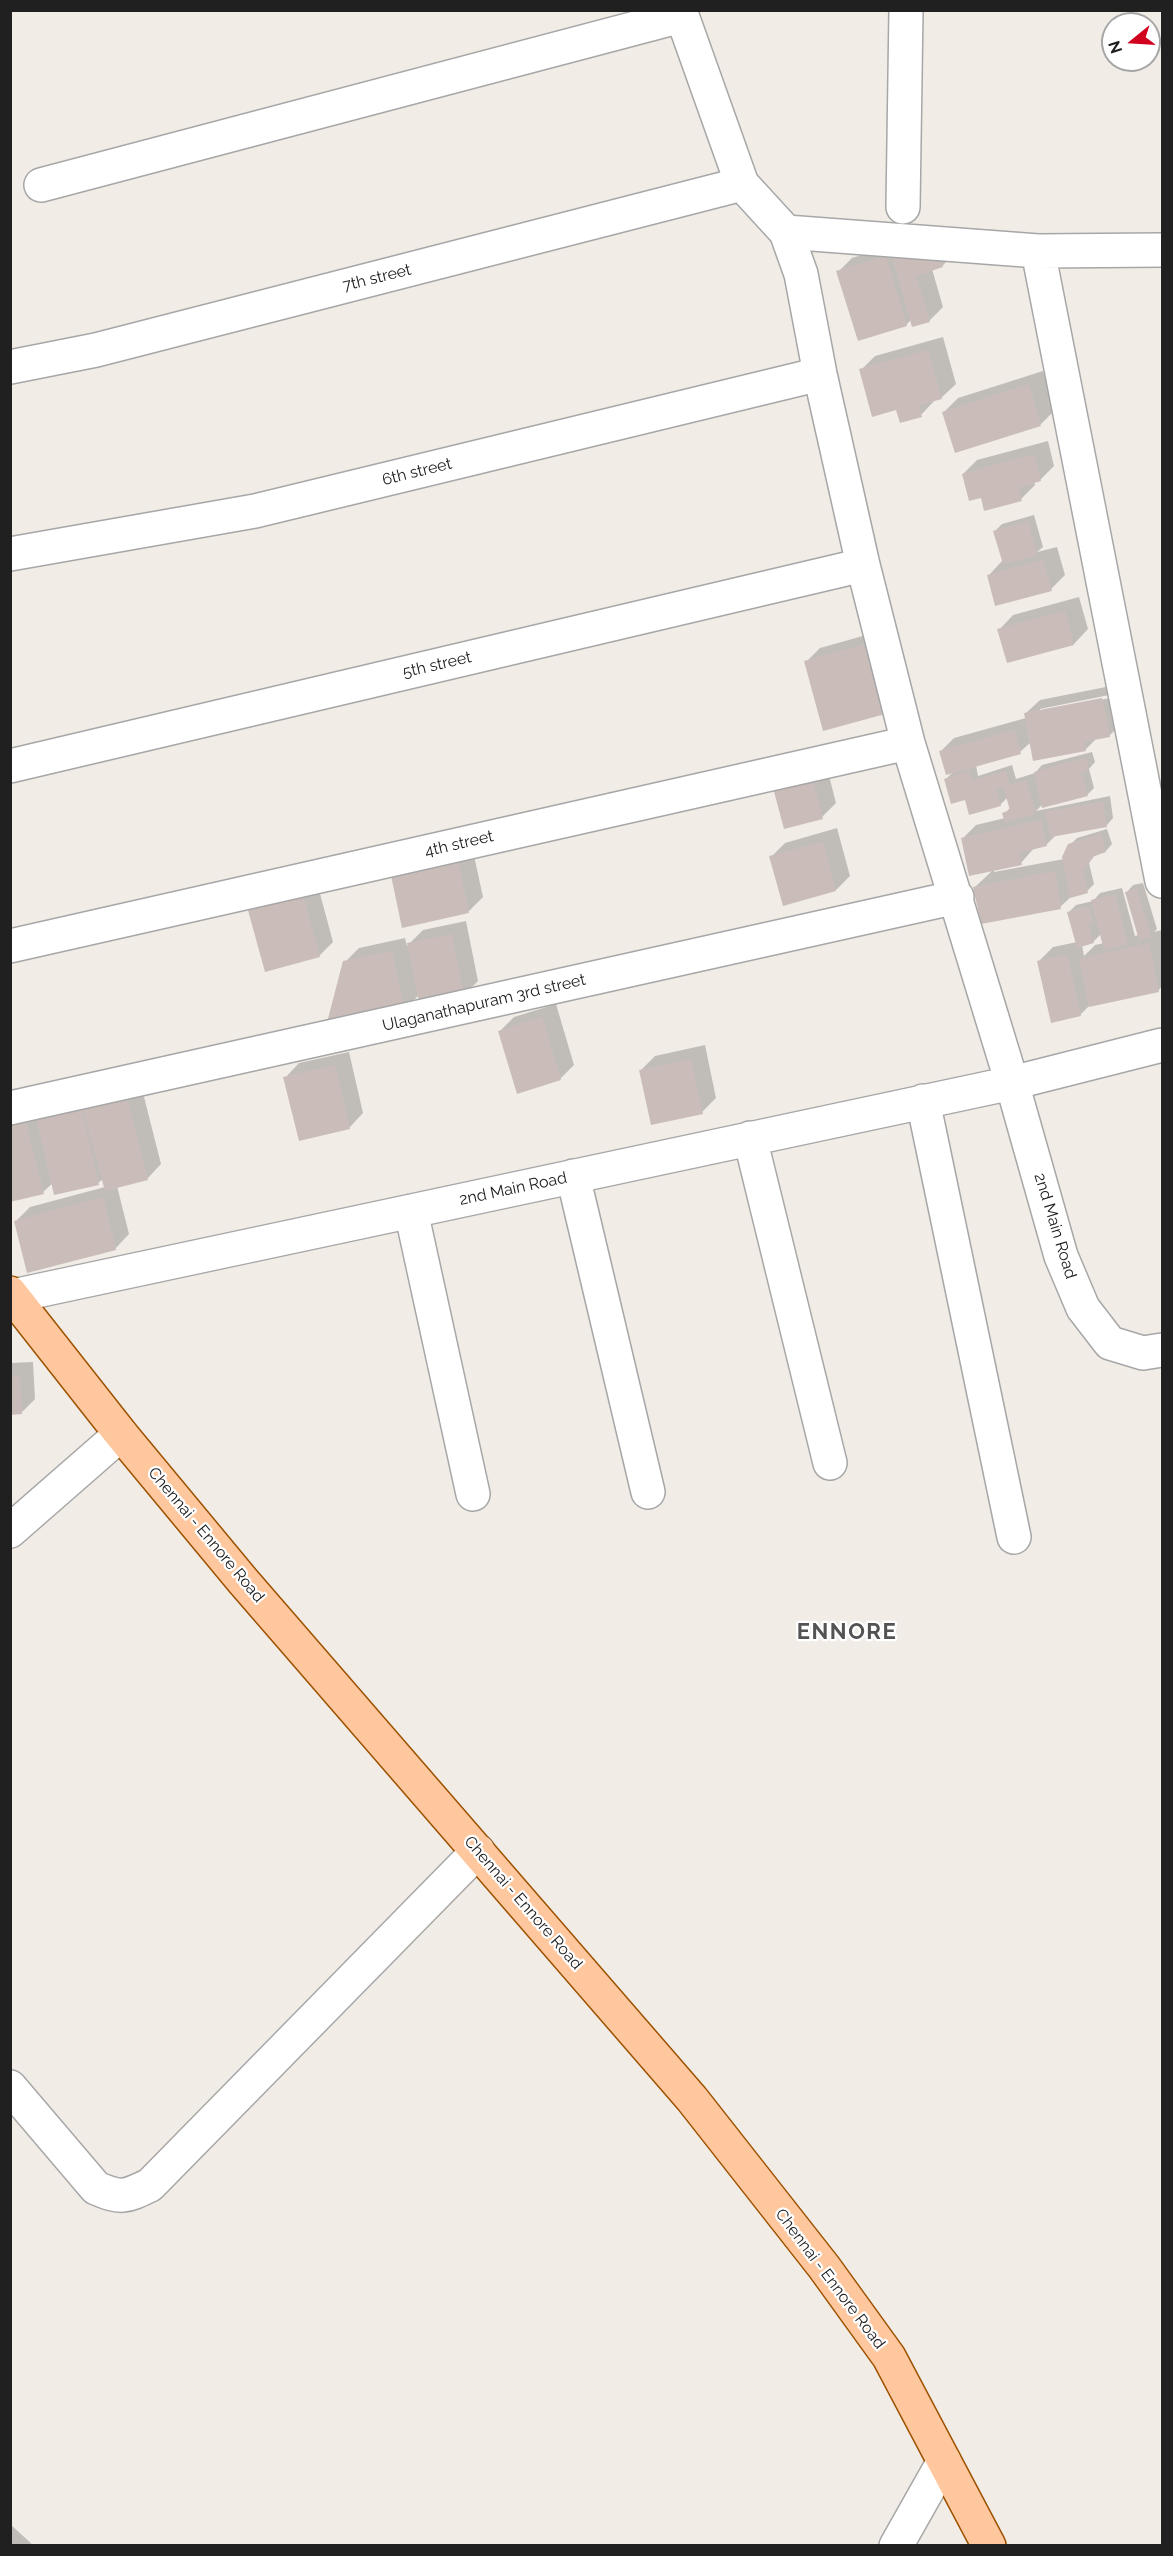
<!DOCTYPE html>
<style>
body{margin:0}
#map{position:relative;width:1173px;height:2556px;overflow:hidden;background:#f1ece6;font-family:Raleway,sans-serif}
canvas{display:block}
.frame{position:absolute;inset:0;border:12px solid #202020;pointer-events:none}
.north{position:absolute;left:1101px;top:12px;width:60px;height:60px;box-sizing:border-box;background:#fff;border:2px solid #a6a6a6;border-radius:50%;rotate:252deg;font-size:16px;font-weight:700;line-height:24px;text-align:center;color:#202020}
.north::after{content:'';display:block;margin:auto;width:21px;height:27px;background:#d1001e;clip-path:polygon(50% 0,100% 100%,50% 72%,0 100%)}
</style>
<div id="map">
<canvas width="1173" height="2556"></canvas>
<div class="frame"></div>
<div class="north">N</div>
</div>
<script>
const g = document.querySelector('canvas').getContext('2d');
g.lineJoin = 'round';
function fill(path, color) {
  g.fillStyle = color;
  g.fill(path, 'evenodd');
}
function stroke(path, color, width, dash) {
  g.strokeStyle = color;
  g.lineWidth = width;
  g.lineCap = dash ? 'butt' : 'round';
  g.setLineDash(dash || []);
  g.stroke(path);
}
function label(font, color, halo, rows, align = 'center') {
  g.font = font + ' Raleway,sans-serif';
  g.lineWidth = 4.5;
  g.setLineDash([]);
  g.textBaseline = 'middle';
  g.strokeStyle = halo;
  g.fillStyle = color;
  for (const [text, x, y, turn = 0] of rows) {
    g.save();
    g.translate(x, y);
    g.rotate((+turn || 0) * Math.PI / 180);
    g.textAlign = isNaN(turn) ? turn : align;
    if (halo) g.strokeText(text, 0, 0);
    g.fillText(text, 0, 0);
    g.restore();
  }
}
fill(new Path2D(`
 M900 243 957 252 942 266 932 269 943 307 929 321 912 319 906 325 838 272 852 258Z
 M943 337 956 384 941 398 935 400 921 415 897 408 861 370 875 356Z
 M1043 371 1055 410 1041 424 956 451 944 412 958 398Z
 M1048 441 1054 466 1040 480 1034 482 1035 485 1021 499 963 474 977 460Z
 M1034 515 1043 547 1037 552 1057 547 1065 575 1051 589 988 576 1003 560 995 531 1002 524Z
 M1079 597 1088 629 1074 644 1008 662 999 630 1013 615Z
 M884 630 903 697 806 662 820 648Z
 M1116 685 1123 722 1109 736 1097 738 1085 750 1031 742 1020 752 976 765 978 776 1012 765 1016 779 1035 773 1042 765 1092 752 1095 762 1089 769 1094 788 1087 795 1043 804 1036 811 1110 796 1113 818 1107 825 1057 834 1046 845 1035 847 1021 863 994 869V872L1064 859 1070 845 1077 838 1107 829 1112 844 1106 851 1095 855 1089 863 1094 884 1087 891 1073 895 1060 907 975 887 993 870 962 839 976 825 1005 818 1004 814 1011 807 1008 797 1000 805 966 798 946 779 954 771 940 752 954 738 1026 718 1025 714 1040 700ZM1109 695 1110 698 1040 712V709Z
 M825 760 836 803 822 817 785 827Z
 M837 828 850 876 836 890 771 857 785 843Z
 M470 837 483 897 469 911 404 927Z
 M315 875 333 942 319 956 247 903Z
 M1143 883 1157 929 1154 932 1162 930V986L1158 991 1089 1006 1080 1015 1039 961 1053 947 1077 942 1069 912 1076 905 1093 901 1100 893 1122 888 1135 936 1139 935 1127 892 1133 885ZM1102 933 1104 943 1095 945 1084 956 1082 945 1093 942Z
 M466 921 478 981 464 995H419L404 1010 345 962 359 948 405 938 407 946 423 930Z
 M556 1004 574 1065 560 1079 500 1031 514 1017Z
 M705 1045 716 1098 702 1112 641 1070 655 1056Z
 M349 1052 363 1113 349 1128 285 1078 299 1063Z
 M140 1081 161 1164 147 1179 117 1186 129 1234 115 1249 16 1221 30 1207 105 1187 103 1179 98 1183H53L43 1192 10 1200V1116Z
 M33 1362 35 1399 21 1413H10V1363Z
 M10 2524 34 2546H10Z`), '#0003');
fill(new Path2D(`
 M921 244 926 260 940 255 943 267 916 276 930 322 912 327 891 253Z
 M886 256 907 326 858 341 836 271Z
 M928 350 942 399 919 405 922 417 900 423 896 410 872 417 859 369Z
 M1029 384 1041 426 955 453 942 412Z
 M1034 454 1041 481 1018 488 1022 501 984 511 981 498 969 501 962 474Z
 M1028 521 1037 555 1003 564 993 531Z
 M1043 560 1052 591 995 606 987 575Z
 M1065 611 1074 645 1007 663 997 629Z
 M870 643 889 713 823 731 804 661Z
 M1102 698 1110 737 1084 742 1086 751 1033 761 1024 713Z
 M1014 730 1021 754 946 775 939 751Z
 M1086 758 1089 770 1081 773 1088 796 1042 808 1034 772Z
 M969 771 972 781 1005 771 1010 785 1026 780 1036 813 1005 823 1002 813 1010 810 1003 787 996 789 1001 806 969 815 965 800 951 804 944 779Z
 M811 773 823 819 784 829 772 784Z
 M1103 802 1107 827 1051 837 1045 812Z
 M1041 820 1047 846 1019 853 1022 865 969 876 961 838Z
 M1101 834 1106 852 1092 857 1083 871 1088 893 1070 898 1062 857 1068 844Z
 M823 842 836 891 783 906 769 856Z
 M456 851 469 913 402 928 389 866Z
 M1055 871 1061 909 981 924 973 887Z
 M301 888 320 957 265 972 246 903Z
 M1137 889 1151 937 1139 940 1125 892Z
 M1115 894 1128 944 1104 950 1091 900Z
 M1088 906 1093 923 1088 924 1094 943 1077 948 1067 912Z
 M452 934 464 997 420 1006 407 943Z
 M1149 943 1159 992 1089 1007 1079 959Z
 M392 951 405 1011 325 1030 343 961Z
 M1067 954 1081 1016 1051 1023 1037 961Z
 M542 1017 561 1080 517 1094 498 1031Z
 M691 1059 703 1114 651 1125 639 1070Z
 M335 1065 350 1129 299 1141 283 1077Z
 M126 1094 148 1180 105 1191 82 1106Z
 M81 1106 99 1185 54 1195 36 1117Z
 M26 1123 44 1194 10 1202V1126Z
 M103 1197 116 1250 27 1273 14 1221Z
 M20 1375 22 1414 10 1415V1376Z`), '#cabdb9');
const street = new Path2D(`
 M680 10 742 184 786 232 801 274 820 374 863 565 908 743 1012 1083 1061 1256 1083 1308 1110 1343 1143 1353 1162 1350
 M41 185 681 16
 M903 207 906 10
 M786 232 1038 251 1162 250
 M1038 251 1162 881
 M10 367 96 350 742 184
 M10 554 255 511 820 374
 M10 766 863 565
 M10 946 908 743
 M923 1101 1014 1537
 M10 1108 957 897
 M750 1138 830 1463
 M573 1176 648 1492
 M411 1211 473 1494
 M13 1296 1012 1083 1162 1045
 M10 1531 121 1434
 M10 2087 96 2188C122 2199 125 2197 150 2185L478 1851
 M896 2546 944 2461`);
const primary = new Path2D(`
 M10 1293 121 1434 243 1581 692 2099 824 2267 889 2357 989 2546`);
stroke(street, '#a7a7a7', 36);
stroke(primary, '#9d5200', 36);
stroke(street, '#fff', 33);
stroke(primary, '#ffc79e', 33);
label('16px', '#202020', '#fff', [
 ["7th street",377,278,-14],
 ["6th street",417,472,-14],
 ["5th street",437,665,-13],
 ["4th street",459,844,-13],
 ["Ulaganathapuram 3rd street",484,1003,-13],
 ["2nd Main Road",513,1189,-12],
 ["2nd Main Road",1055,1226,73],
 ["Chennai - Ennore Road",206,1535,50],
 ["Chennai - Ennore Road",523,1903,49],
 ["Chennai - Ennore Road",830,2279,53]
]);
g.letterSpacing = '1.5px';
label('bold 22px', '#535353', '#fff', [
 ["ENNORE",847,1632]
]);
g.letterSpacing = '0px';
</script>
